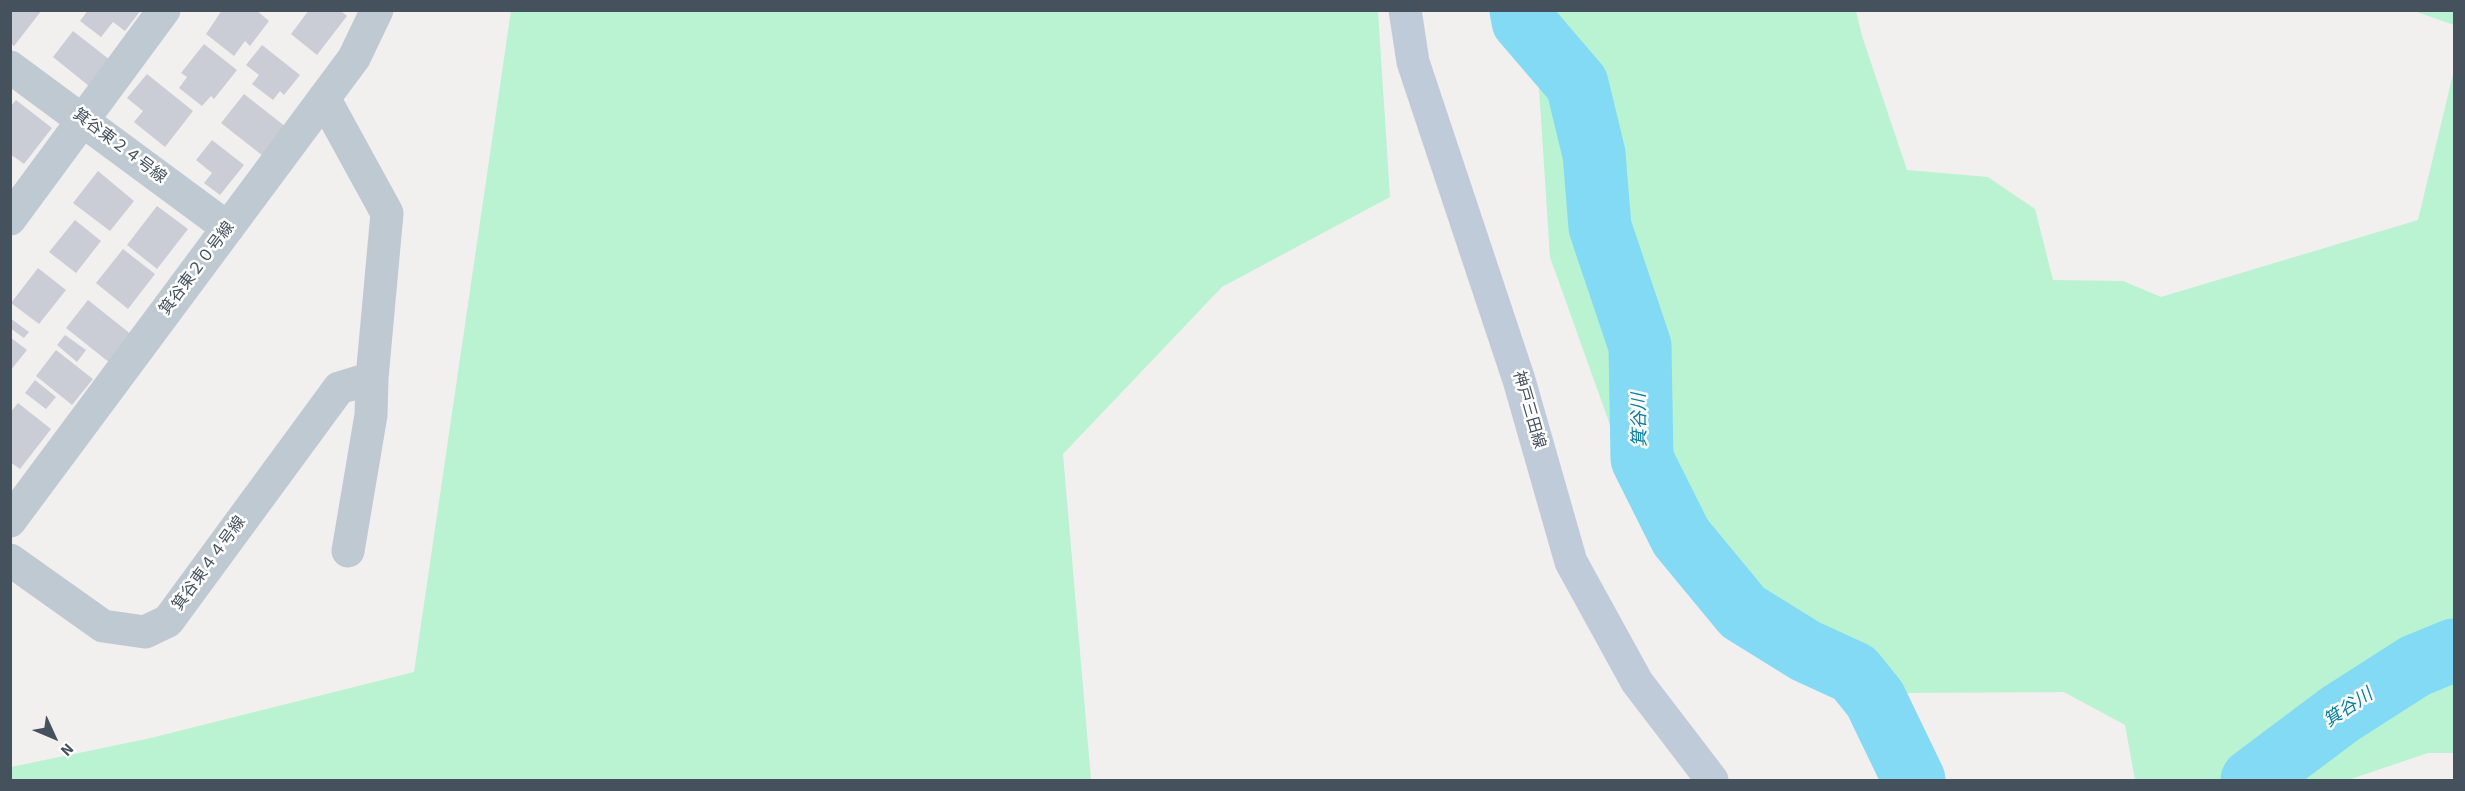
<!DOCTYPE html>
<meta charset="utf-8">
<style>
body{margin:0}
#map{position:relative;width:2465px;height:791px;overflow:hidden;background:#f2efef;font-family:"Source Sans 3",sans-serif}
canvas{display:block}
.frame{position:absolute;inset:0;border:12px solid #45525e;pointer-events:none}
.north{position:absolute;left:24px;top:707px;width:60px;height:60px;-webkit-text-stroke:4px #fff;paint-order:stroke;rotate:134deg;font-size:16px;font-weight:700;line-height:24px;text-align:center;color:#45525e}
.north::after{content:'';display:block;margin:auto;width:21px;height:27px;background:#45525e;clip-path:polygon(50% 0,100% 100%,50% 72%,0 100%)}
</style>
<div id="map">
<canvas width="2465" height="791"></canvas>
<div class="frame"></div>
<div class="north">N</div>
</div>
<script>
const g = document.querySelector('canvas').getContext('2d');
g.lineJoin = 'round';
function fill(path, color) {
  g.fillStyle = color;
  g.fill(path, 'evenodd');
}
function stroke(path, color, width, dash) {
  g.strokeStyle = color;
  g.lineWidth = width;
  g.lineCap = dash ? 'butt' : 'round';
  g.setLineDash(dash || []);
  g.stroke(path);
}
function label(font, color, halo, rows, align = 'center') {
  g.font = font + ' "Source Sans 3","Noto Sans JP",sans-serif';
  g.lineWidth = 5;
  g.setLineDash([]);
  g.textBaseline = 'middle';
  g.strokeStyle = halo;
  g.fillStyle = color;
  for (const [text, x, y, turn = 0] of rows) {
    g.save();
    g.translate(x, y);
    g.rotate((+turn || 0) * Math.PI / 180);
    g.textAlign = isNaN(turn) ? turn : align;
    if (halo) g.strokeText(text, 0, 0);
    g.fillText(text, 0, 0);
    g.restore();
  }
}
fill(new Path2D(`
 M511 11H1378L1390 197 1222 287 1063 454 1091 780H11V767L151 738 414 672Z
 M1525 11H1856L1862 36 1907 170 1988 177 2035 209 2053 280 2123 281 2161 297 2418 220 2454 70V753H2428L2348 780H2135L2125 725 2064 692 1906 693 1768 604 1625 467 1550 257 1537 58Z
 M2414 11H2454V25Z`), '#b9f3d1');
stroke(new Path2D(`
 M1521 10 1523 21 1577 84 1594 154 1600 227 1640 346 1642 459 1681 537 1743 612 1806 651 1854 673 1875 699 1914 780
 M2252 780 2340 714 2415 666 2454 650`), '#82daf4', 63);
fill(new Path2D(`
 M10 10H42L14 46 10 43Z
 M88 10H141L125 31 113 22 101 37 80 21Z
 M222 10H256L269 21 250 46 245 41 234 56 206 34Z
 M309 10H340L347 16 317 55 291 34Z
 M73 31 110 60 89 86 53 57Z
 M204 44 237 70 214 99 211 96 202 106 179 88 187 77 181 73Z
 M262 45 300 75 284 95 280 91 273 100 252 84 259 75 246 65Z
 M147 74 193 111 165 147 134 122 143 111 127 98Z
 M244 94 286 127 263 156 221 123Z
 M16 100 52 128 24 164 10 154V107Z
 M212 140 244 165 220 195 204 183 212 173 196 160Z
 M98 171 134 201 110 231 73 203Z
 M157 206 188 229 157 269 127 245Z
 M75 220 101 241 76 273 49 252Z
 M123 249 155 274 128 309 96 283Z
 M38 268 66 290 39 324 11 303Z
 M88 300 132 335 110 363 66 328Z
 M10 318 29 332 24 338 10 328Z
 M65 335 86 350 77 362 57 345Z
 M10 337 27 350 10 371Z
 M56 350 93 379 72 405 36 376Z
 M35 380 56 397 46 409 25 393Z
 M18 403 51 429 20 469 10 462V413Z`), '#cacdd5');
stroke(new Path2D(`
 M10 67 228 228
 M10 219 164 10
 M10 521 354 58 377 10
 M348 551 371 415 372 378
 M10 560 103 626 145 632 168 621 339 388 372 378 387 213 324 98`), '#bec9d2', 33);
stroke(new Path2D(`
 M1405 10 1413 62 1519 380 1571 562 1637 682 1712 780`), '#c0cbda', 33);
label('16px', '#45525e', '#fff', [
 ["箕谷東２４号線",119,147,37],
 ["箕谷東２０号線",198,269,-53],
 ["神戸三田線",1528,410,74],
 ["箕谷東４４号線",210,564,-54]
]);
label('italic 18px', '#0280a6', '#fff', [
 ["箕谷川",1641,420,-91],
 ["箕谷川",2349,709,-34]
]);
</script>
